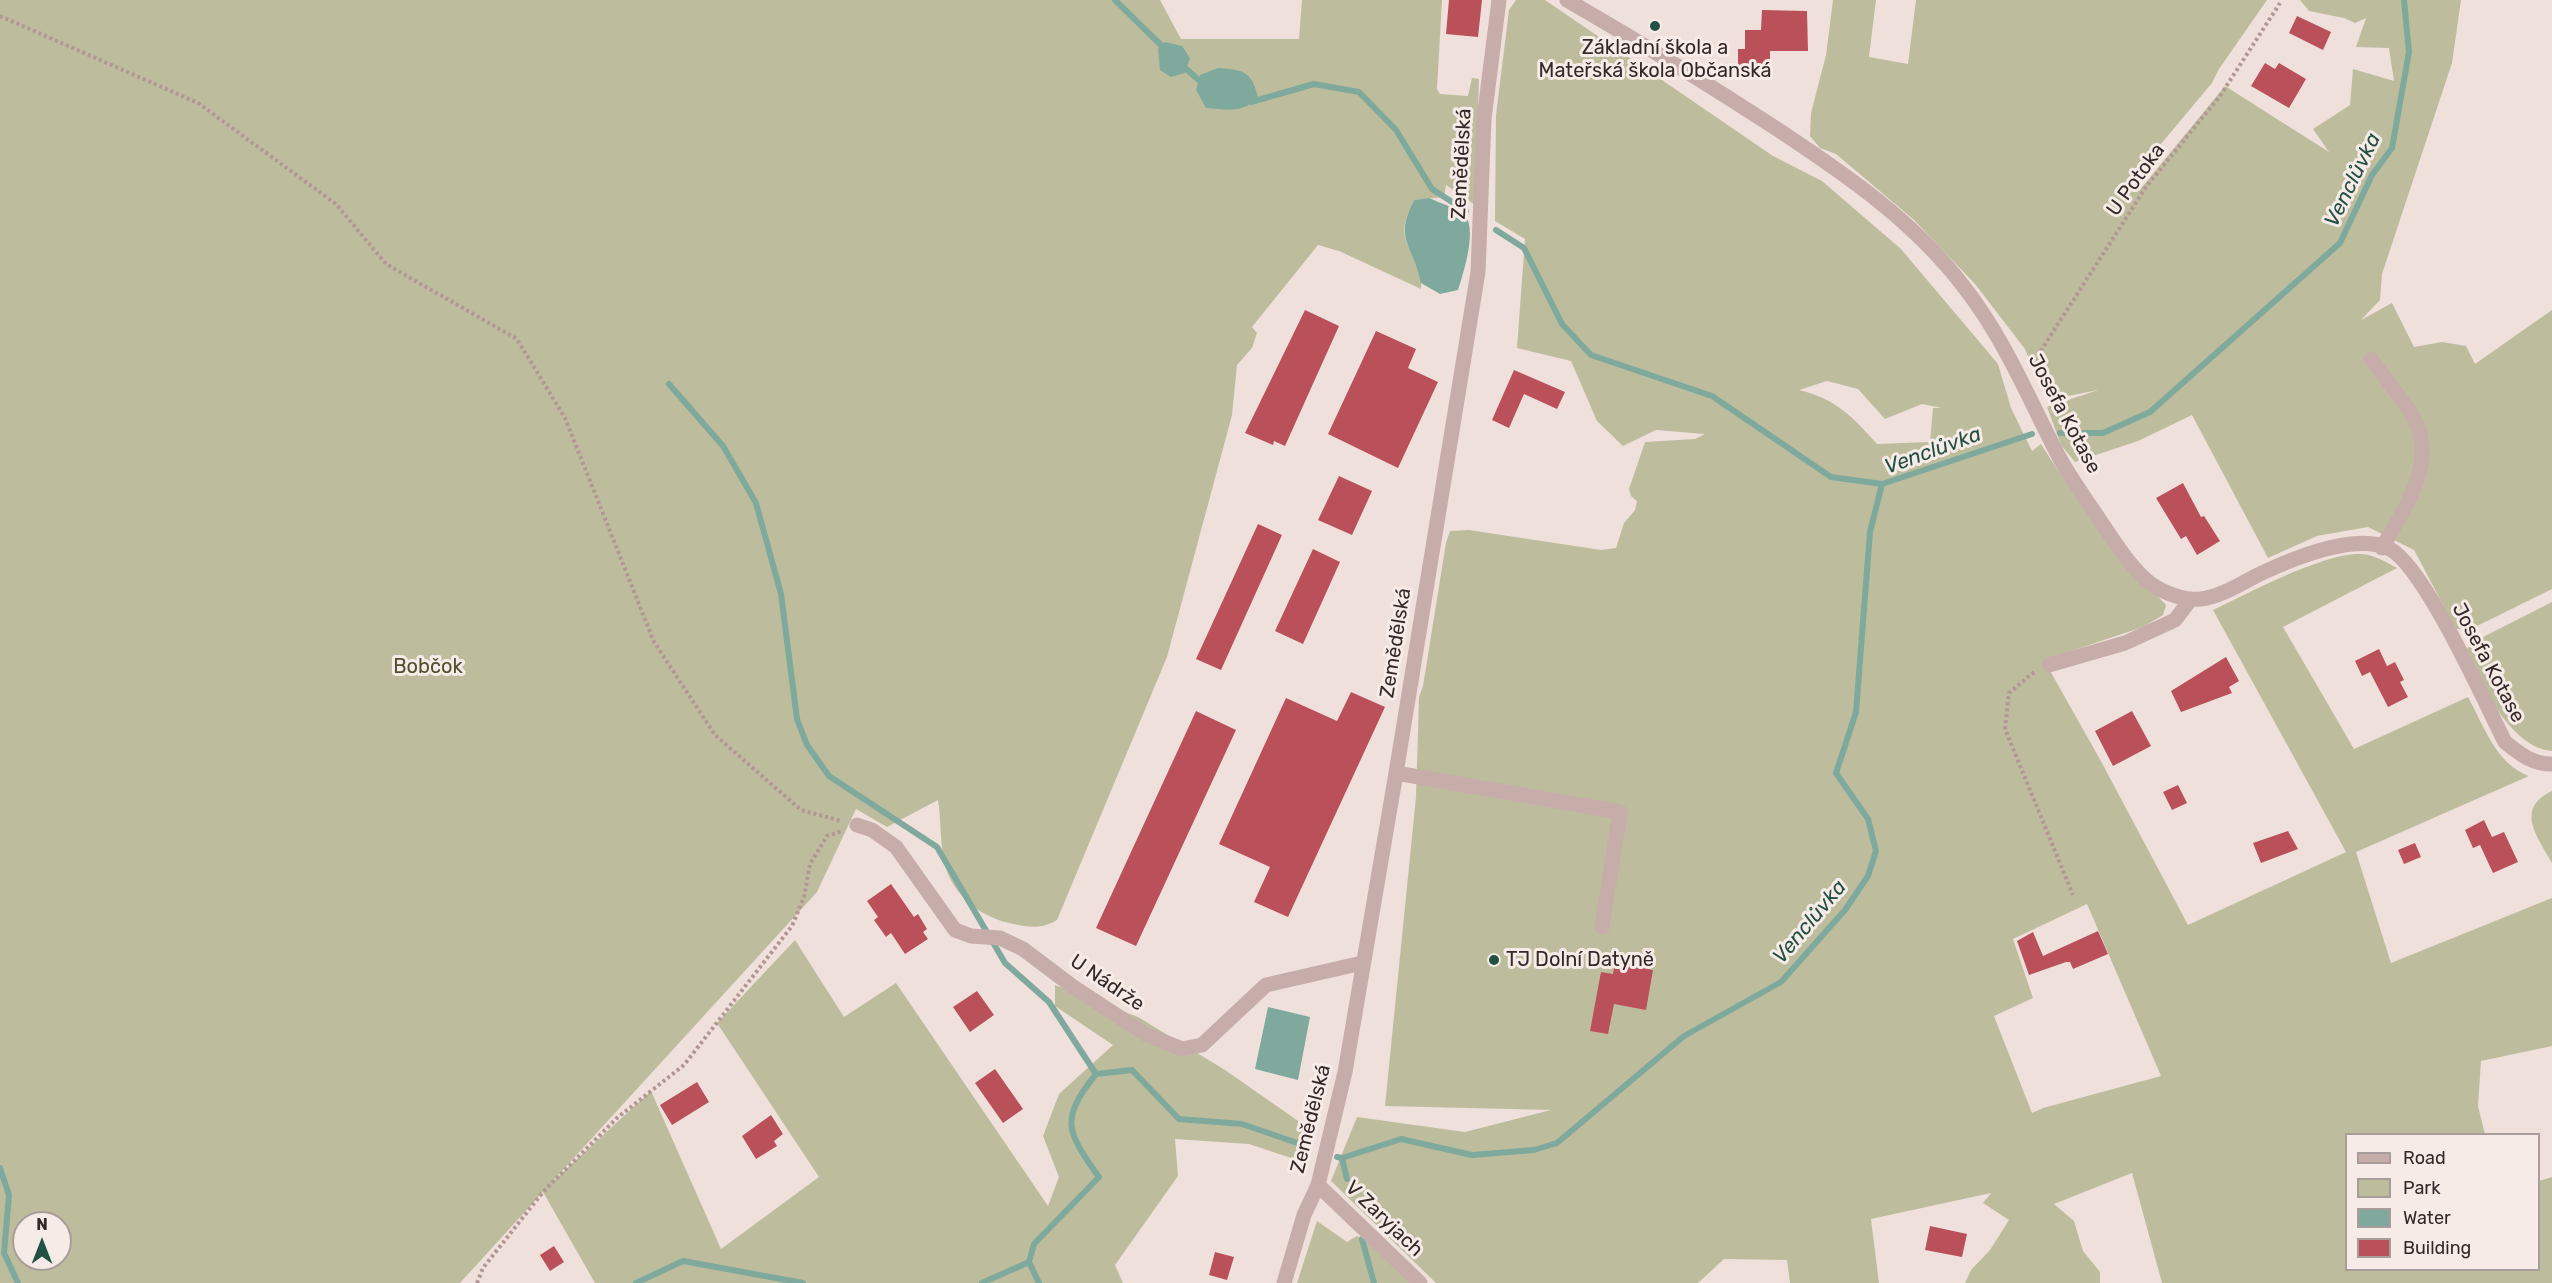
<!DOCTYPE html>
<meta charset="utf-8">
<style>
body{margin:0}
#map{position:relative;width:2552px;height:1283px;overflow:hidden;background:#efe0dc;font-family:Rubik,sans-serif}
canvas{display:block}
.legend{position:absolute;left:2345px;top:1133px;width:195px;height:138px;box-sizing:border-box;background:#f7ebe8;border:2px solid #a99d9c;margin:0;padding:8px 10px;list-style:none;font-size:18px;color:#342829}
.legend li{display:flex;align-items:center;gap:12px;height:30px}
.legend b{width:30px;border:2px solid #a99d9c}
.north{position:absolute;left:12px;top:1211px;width:60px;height:60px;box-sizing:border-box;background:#f7ebe8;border:2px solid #a99d9c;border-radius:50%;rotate:0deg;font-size:16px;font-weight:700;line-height:24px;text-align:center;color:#342829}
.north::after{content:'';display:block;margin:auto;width:21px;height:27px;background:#225144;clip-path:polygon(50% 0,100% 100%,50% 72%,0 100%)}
</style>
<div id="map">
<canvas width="2552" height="1283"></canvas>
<ul class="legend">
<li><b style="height:8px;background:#c6ada9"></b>Road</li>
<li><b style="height:16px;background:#bdbd9e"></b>Park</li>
<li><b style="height:16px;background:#7ea99c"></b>Water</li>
<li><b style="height:16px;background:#ba505a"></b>Building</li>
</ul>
<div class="north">N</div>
</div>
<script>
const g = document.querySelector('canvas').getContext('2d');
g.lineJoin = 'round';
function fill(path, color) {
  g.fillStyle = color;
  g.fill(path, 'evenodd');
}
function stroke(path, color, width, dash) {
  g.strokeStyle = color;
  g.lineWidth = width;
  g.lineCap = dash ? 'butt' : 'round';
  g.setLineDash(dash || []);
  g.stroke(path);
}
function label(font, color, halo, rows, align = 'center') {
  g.font = font + ' Rubik,sans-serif';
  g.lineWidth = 6;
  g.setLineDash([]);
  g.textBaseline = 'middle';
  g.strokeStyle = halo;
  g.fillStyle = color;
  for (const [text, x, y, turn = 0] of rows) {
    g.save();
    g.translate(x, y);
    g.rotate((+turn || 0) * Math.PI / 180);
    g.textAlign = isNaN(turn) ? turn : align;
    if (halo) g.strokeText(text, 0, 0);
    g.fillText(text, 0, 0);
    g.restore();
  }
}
fill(new Path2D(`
 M0 0H1160L1181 39H1299L1302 0H1442L1437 89 1440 94 1468 96 1472 78 1479 79 1475 205 1446 185 1444 197 1414 200C1387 250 1426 247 1421 289L1339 251 1318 245 1252 327 1257 333 1252 348 1237 365 1232 415 1167 657 1057 920C1040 930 1028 927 1009 923 977 916 947 890 943 855 940 837 941 819 938 800L887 827 856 809 817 892 551 1183 651 1091 721 1249 819 1177 717 1023 795 940 844 1017 896 983 1048 1206 1059 1177 1043 1136 1059 1094 1113 1045 1055 1006V985L1138 1017 1225 1070 1304 1125 1309 1164 1249 1144 1175 1139 1178 1176 1115 1265 1123 1283H595L543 1192 460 1283H0ZM24 1223H60V1259H24Z
 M1516 0H1545L1773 156 1822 181 1901 249 1998 364 2011 408 2032 451 2041 444C2077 502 2119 556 2166 605L2163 615 2143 627 2044 660 2102 763 2188 925 2346 852 2213 610C2245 595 2335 546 2368 555 2378 557 2388 563 2397 568L2283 627 2354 749 2468 697C2484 726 2496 764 2529 776L2356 852 2391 963 2552 898V1046L2481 1061 2478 1106 2485 1134H2346V1270H2538L2539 1181 2552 1177V1283H2162L2132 1173 2054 1204 2074 1221 2083 1251 2100 1272V1283H1965L1971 1270 1990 1250 2009 1220 1983 1203 1991 1193 1871 1219 1879 1283H1790L1787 1260 1724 1259 1698 1283H1436L1331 1181 1357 1117 1465 1132 1551 1110 1385 1106 1416 797 1419 697 1423 686 1446 543 1450 531 1469 530 1601 550 1616 548 1624 523 1635 510 1637 501 1631 496 1629 489 1645 442 1695 439 1705 434 1656 430 1623 446 1597 421 1571 361 1517 348 1525 239 1495 221 1496 115 1509 10ZM1827 381 1858 389 1885 419 1922 404 1942 408H1933L1930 442 1877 444C1852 416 1836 399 1799 390ZM2087 904 2161 1076 2043 1108 2032 1113 1994 1016 2033 998 2013 939Z
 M1833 0H1876L1869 57 1908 64 1916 0H2267L2219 69 2212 83 2129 182 2143 186 2225 86 2329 152 2313 129 2350 105 2353 69 2394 81 2389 48 2356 47 2366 18 2355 23 2344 18 2309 11 2300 0H2461L2452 63 2382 274 2380 300 2361 320 2392 303 2414 347 2442 342 2466 346 2475 364 2552 310V589L2471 629H2456L2414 550 2368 527 2317 536 2268 558 2192 415 2138 441 2075 462 2061 445 2047 407 2098 390 2053 399 2040 386 2025 349 1975 284 1914 220 1836 154 1820 148 1810 136 1811 113 1826 55Z
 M2552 602V751C2511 748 2481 684 2465 650L2483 637Z
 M2552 791V863C2538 837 2514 809 2552 791Z
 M1317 1221 1347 1242 1357 1236 1382 1250 1413 1283H1297Z`), '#bdbd9e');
fill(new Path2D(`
 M1165 42 1182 46 1190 58 1185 73 1171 77 1160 70 1158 49Z
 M1218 68C1244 70 1252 71 1258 98 1243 113 1226 110 1206 108L1196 90 1200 75Z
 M1429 198C1440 203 1454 207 1463 214 1479 225 1463 275 1458 290L1440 294 1421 283C1414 245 1393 240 1414 200Z
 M1268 1007 1310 1017 1298 1080 1255 1069Z`), '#7ea99c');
stroke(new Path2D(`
 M1115 0 1166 50
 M1182 65 1203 84
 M1251 102 1314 84 1359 92 1396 130 1432 189 1466 211
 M1496 230 1524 248 1562 324 1591 355 1712 396 1831 477 1882 484
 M669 384 723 446 756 503 781 594 797 719 807 745 829 776 937 847 1005 963 1049 1002 1096 1074
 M2060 433H2103L2150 412 2340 243 2372 175 2392 148 2409 52 2404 0
 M1337 1157 1342 1158 1401 1139 1472 1155 1534 1150 1557 1143 1684 1036 1781 982 1845 910 1868 876 1876 851 1868 819 1836 773 1856 712 1870 532 1882 484 2032 434
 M1342 1158 1347 1179
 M0 1168 9 1195 4 1253 18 1283
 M1362 1239 1374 1283
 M636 1283 683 1261 803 1283
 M982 1283 1029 1262
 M1039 1283 1029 1262 1034 1244 1099 1177C1067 1132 1059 1120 1096 1074L1132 1070 1179 1119 1242 1124 1306 1146`), '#7ea99c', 6);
fill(new Path2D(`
 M1449 0H1482L1478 37 1446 34Z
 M1762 10 1807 11 1808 51H1770V79H1745V67H1738V49H1745V30H1761Z
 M2297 16 2331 32 2323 50 2289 33Z
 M2265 63 2275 69 2279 63 2306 79 2289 108 2251 86Z
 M1305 310 1339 326 1285 446 1274 441 1273 445 1245 433Z
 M1376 331 1416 349 1408 368 1438 382 1398 468 1328 434Z
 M1514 370 1565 392 1557 409 1524 394 1509 428 1492 420Z
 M1339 476 1372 491 1352 535 1318 520Z
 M2183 483 2201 517 2204 516 2220 541 2197 555 2186 536 2181 539 2156 498Z
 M1258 524 1282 535 1221 670 1196 659Z
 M1313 549 1340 562 1303 644 1275 631Z
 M2379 649 2387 666 2395 662 2404 680 2400 682 2408 697 2388 707 2370 672 2362 676 2355 661Z
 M2226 657 2239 681 2229 687 2232 693 2181 712 2171 691Z
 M1351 692 1385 707 1288 917 1254 902 1270 867 1219 844 1286 698 1337 721Z
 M1196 711 1236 730 1136 946 1096 928Z
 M2132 711 2151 746 2113 766 2095 731Z
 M2178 785 2187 803 2172 810 2163 792Z
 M2484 820 2492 837 2504 832 2518 862 2493 873 2480 845 2473 848 2465 830Z
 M2288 831 2298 849 2261 863 2253 843Z
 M2415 843 2421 857 2404 864 2398 850Z
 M891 884 914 917 918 914 927 929 923 932 928 939 905 954 891 933 886 937 874 920 878 917 867 901Z
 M2098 931 2108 954 2073 969 2070 962H2066L2029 975 2017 941 2033 932 2043 956Z
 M1615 963 1653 970 1646 1010 1614 1004 1608 1034 1590 1031 1601 972 1613 974Z
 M977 991 994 1015 970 1032 953 1007Z
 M995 1069 1023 1109 1003 1123 975 1083Z
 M697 1082 709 1102 672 1125 660 1105Z
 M771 1115 783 1134 774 1141 777 1146 756 1159 742 1136Z
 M1930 1226 1967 1234 1962 1257 1925 1250Z
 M554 1246 564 1262 550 1271 540 1255Z
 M1215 1252 1234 1257 1227 1280 1209 1275Z`), '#ba505a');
stroke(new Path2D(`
 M0 16 198 103 336 204 386 264 517 339 565 418 654 642 715 735 801 810 841 821
 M2031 366 2146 187 2220 96 2280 3
 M2034 672 2009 693 2005 729 2073 895
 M477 1283 483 1268 543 1192 617 1118 684 1065 792 926 804 897 810 864 827 836 842 831`), '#b29694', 4, [3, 3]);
stroke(new Path2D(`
 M1567 0C1638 41 1708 84 1777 129 1845 174 1914 221 1964 287 2004 338 2028 397 2058 455 2070 478 2087 500 2101 522 2115 542 2131 569 2151 584 2164 593 2185 601 2201 599 2223 596 2243 582 2262 573 2294 558 2357 532 2390 549 2425 568 2484 701 2505 742 2520 754 2532 764 2552 764
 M2371 359C2385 378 2400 396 2412 415 2440 459 2404 509 2382 548
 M2049 665 2125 643 2175 620 2191 599
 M1396 773 1620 812 1602 927
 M857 825 872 830 896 847 955 930 971 936 1000 938 1023 949 1072 986 1145 1034 1182 1049 1202 1045 1266 985 1362 963
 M1318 1185 1420 1283
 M1284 1283 1304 1215 1318 1185 1345 1072 1396 773 1478 272 1484 119 1499 0`), '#c6ada9', 15);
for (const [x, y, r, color] of [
 [1655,26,6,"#225144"],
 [1494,960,6,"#225144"]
]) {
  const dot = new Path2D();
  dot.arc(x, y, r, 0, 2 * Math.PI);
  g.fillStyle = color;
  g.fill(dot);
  stroke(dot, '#f7ebe8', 2);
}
label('20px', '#342829', '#f7ebe8', [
 ["Základní škola a",1655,48],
 ["Mateřská škola Občanská",1655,71],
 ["TJ Dolní Datyně",1506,960,"left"]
]);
label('20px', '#342829', '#f7ebe8', [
 ["Zemědělská",1462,164,-87],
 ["U Potoka",2136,180,-54],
 ["Josefa Kotase",2064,414,62],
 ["Zemědělská",1396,643,-81],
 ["Josefa Kotase",2488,663,62],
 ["U Nádrže",1107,983,34],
 ["Zemědělská",1311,1119,-76],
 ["V Zaryjach",1384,1219,44]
]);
label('20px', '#4f502f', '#f7ebe8', [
 ["Bobčok",428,667]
]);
label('italic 21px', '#225144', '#f7ebe8', [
 ["Venclůvka",2353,180,-64],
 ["Venclůvka",1933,451,-20],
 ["Venclůvka",1810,922,-50]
]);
</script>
